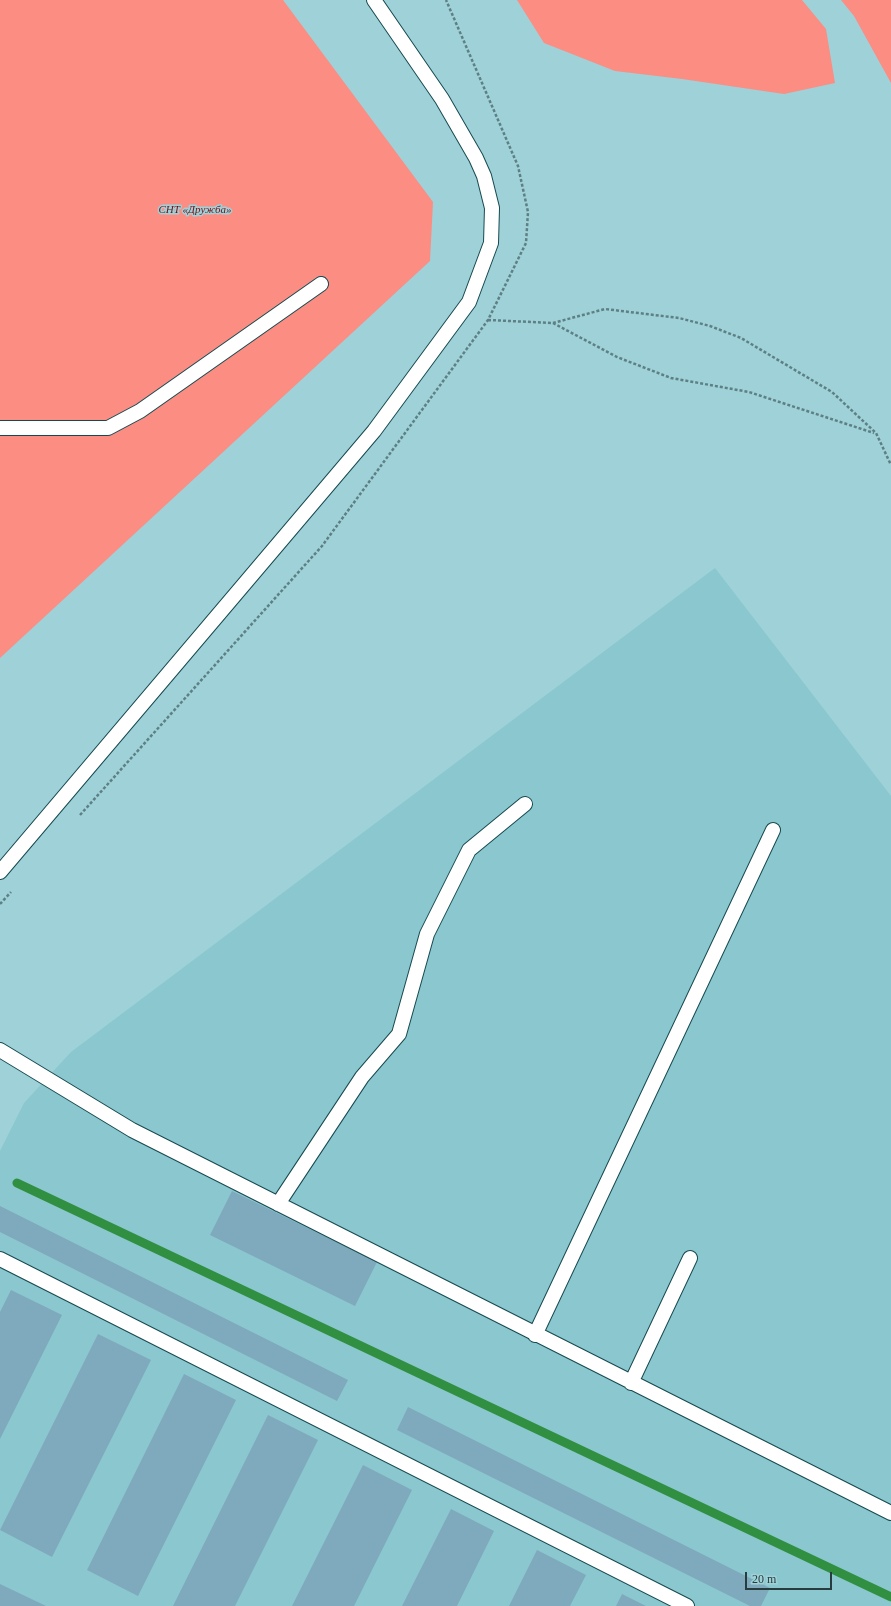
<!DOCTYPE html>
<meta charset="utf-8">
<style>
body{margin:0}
#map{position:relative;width:891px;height:1606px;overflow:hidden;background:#9ed1d8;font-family:Georgia,serif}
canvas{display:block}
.scale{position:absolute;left:745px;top:1572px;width:87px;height:18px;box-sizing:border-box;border:2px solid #283c3f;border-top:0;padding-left:5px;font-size:12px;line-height:14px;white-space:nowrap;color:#283c3f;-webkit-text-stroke:3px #9ed1d8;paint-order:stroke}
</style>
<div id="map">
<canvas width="891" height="1606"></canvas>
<div class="scale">20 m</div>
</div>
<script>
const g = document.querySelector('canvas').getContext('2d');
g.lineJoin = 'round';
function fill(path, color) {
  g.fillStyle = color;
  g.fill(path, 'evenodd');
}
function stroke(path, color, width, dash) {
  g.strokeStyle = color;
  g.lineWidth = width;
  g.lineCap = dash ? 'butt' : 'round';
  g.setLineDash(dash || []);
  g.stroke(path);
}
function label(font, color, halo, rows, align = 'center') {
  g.font = font + ' Georgia,serif';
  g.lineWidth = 3;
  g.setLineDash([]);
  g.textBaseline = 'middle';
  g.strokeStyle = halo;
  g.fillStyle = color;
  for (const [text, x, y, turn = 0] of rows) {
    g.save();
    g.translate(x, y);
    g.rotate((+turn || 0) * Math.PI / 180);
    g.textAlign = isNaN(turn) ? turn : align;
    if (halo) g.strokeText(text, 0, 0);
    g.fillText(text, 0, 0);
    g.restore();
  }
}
fill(new Path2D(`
 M715 568 891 796V1606H0V1151L24 1103 71 1052Z`), '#8ac7cf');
fill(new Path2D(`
 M0 0H283L433 202 430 261 0 658Z
 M517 0H802L826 29 835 83 784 94 682 79 615 71 544 43Z
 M841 0H891V83L854 16Z`), '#fc8d83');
stroke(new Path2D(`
 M17 1183 891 1597`), '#308f41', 9);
fill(new Path2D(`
 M232 1191 377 1262 355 1306 210 1235Z
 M0 1206 348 1380 337 1401 0 1232Z
 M11 1290 62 1315 0 1439V1312Z
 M98 1334 151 1360 52 1557 0 1530Z
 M184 1374 236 1400 138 1596 87 1570Z
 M408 1407 770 1588 761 1606H750L397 1430Z
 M268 1415 318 1440 235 1606H173Z
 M363 1465 412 1490 354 1606H292Z
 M451 1509 494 1531 457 1606H402Z
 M537 1550 586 1575 570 1606H509Z
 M0 1584 46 1606H0Z
 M622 1594 646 1606H616Z`), '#7faabd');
const lane = new Path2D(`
 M0 428H108L140 411 321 284
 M0 872 374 431 469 302 491 243 492 208 484 176 476 158 442 99 374 0
 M0 1050 132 1130 891 1513
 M278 1204 362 1077 399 1034 427 934 469 850 525 804
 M0 1259 687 1606
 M535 1335 773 830
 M631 1383 690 1258`);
stroke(lane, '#174a50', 16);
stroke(new Path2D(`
 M488 320 553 323 605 309 679 318 710 326 741 338 832 392 876 433 891 465
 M553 323 617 357 671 378 749 392 874 433
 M80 815 322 546 488 320 526 243 528 212 518 166 446 0
 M0 904 11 892`), '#5e8085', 2.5, [3, 2]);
stroke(lane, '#fff', 14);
label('italic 11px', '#780c10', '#9ed1d8', [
 ["СНТ «Дружба»",195,210]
]);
</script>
